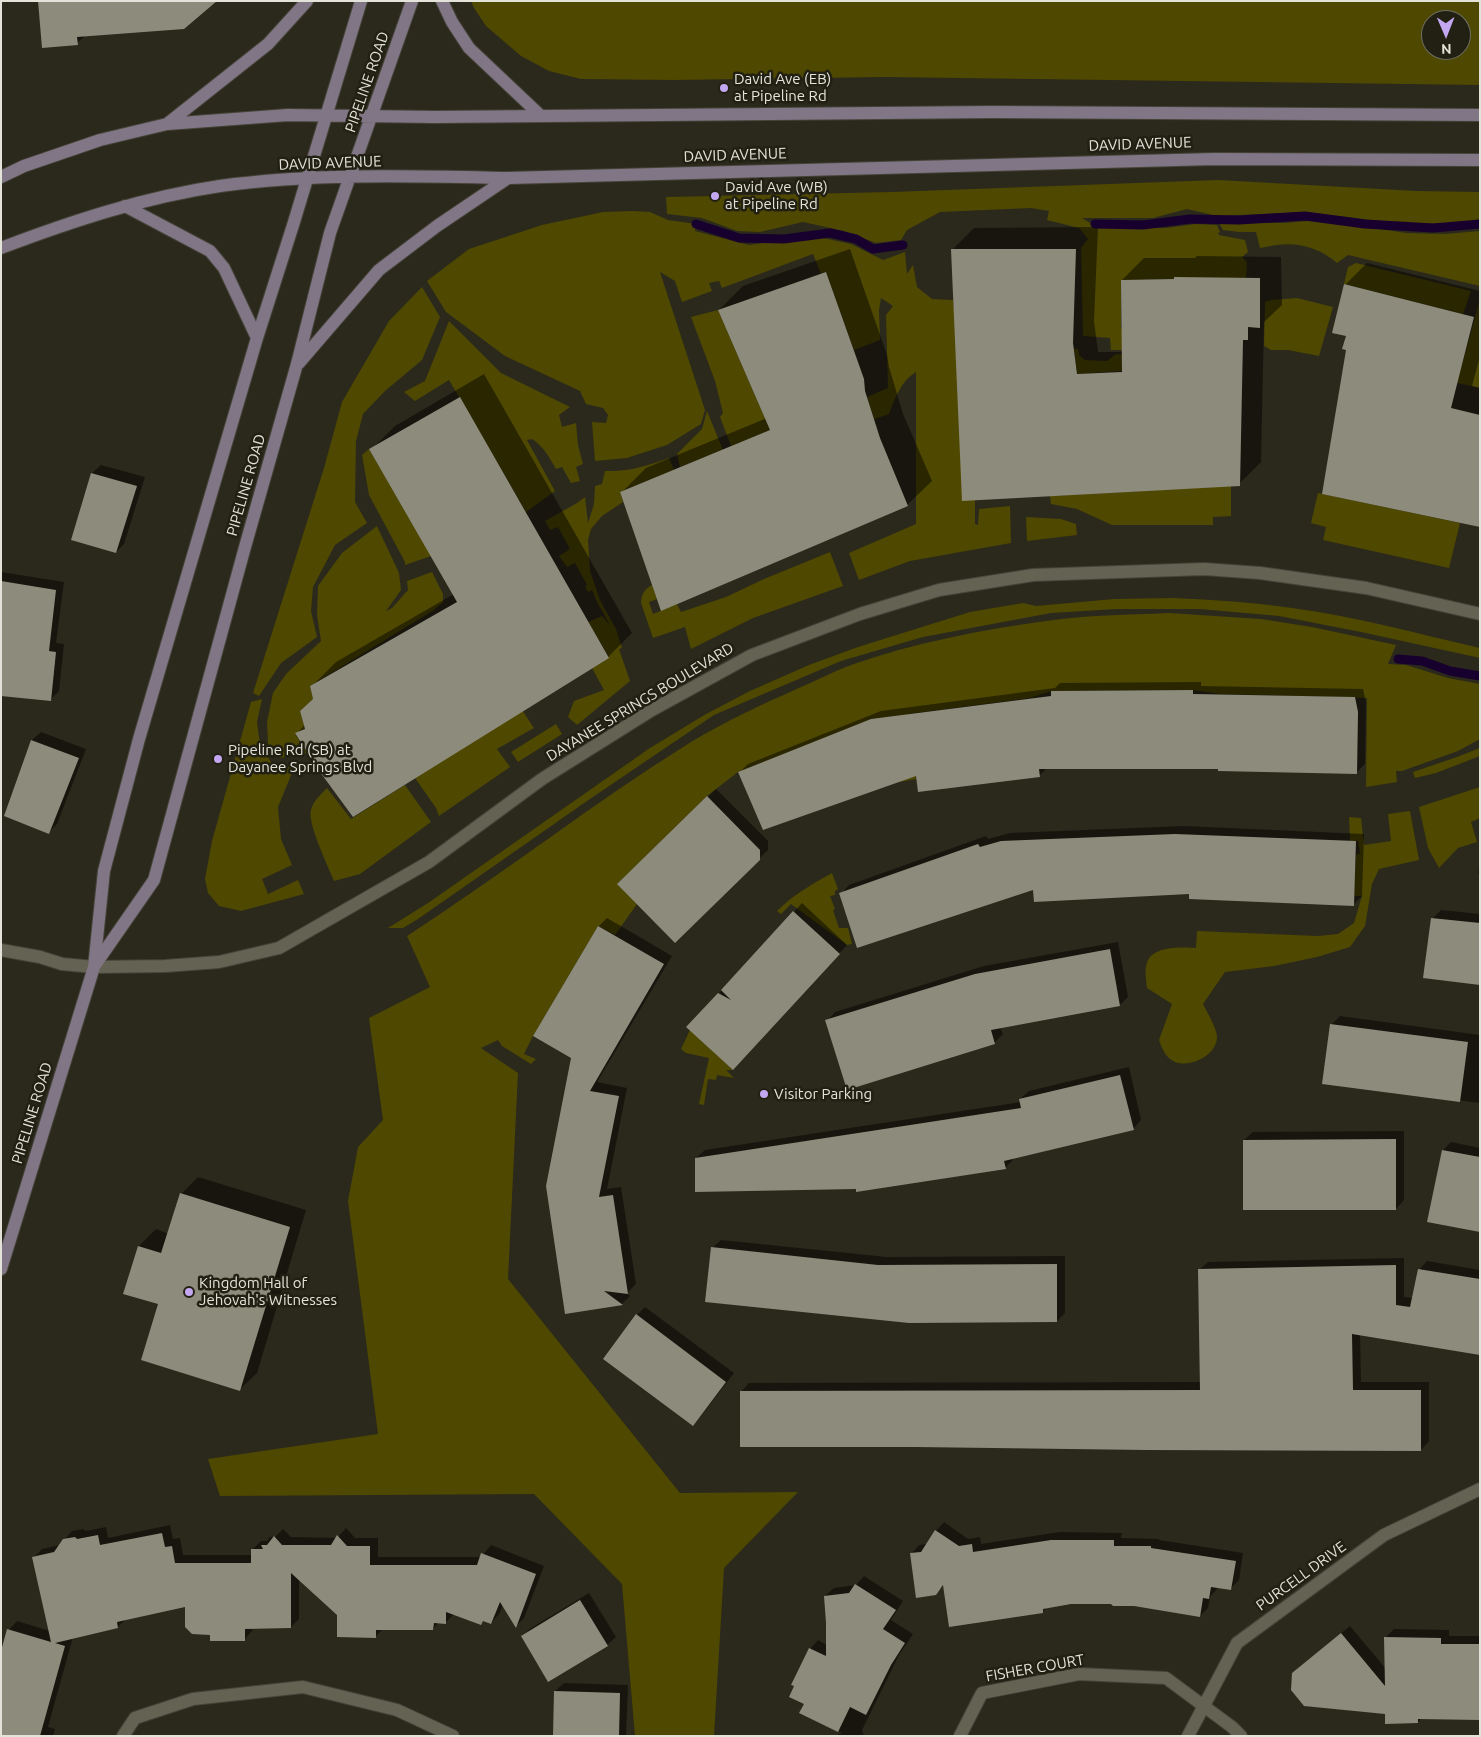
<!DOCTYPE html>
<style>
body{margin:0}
#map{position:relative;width:1481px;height:1737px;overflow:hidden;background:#2b291c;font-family:Ubuntu,sans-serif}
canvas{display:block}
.frame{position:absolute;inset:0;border:2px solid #e3e3da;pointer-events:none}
.north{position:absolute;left:1421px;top:10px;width:50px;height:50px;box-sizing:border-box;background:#212013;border:1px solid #6f6e63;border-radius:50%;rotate:179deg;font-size:14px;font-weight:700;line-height:20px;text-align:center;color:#e3e3da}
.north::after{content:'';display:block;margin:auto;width:18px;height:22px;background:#c4a7f1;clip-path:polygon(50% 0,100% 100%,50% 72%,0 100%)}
</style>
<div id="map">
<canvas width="1481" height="1737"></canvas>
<div class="frame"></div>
<div class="north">N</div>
</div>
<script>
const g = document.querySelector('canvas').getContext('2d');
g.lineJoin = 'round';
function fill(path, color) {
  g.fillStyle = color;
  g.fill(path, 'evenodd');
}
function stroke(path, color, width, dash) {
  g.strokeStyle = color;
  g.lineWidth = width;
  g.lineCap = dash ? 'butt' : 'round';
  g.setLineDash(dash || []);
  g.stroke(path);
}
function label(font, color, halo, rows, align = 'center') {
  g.font = font + ' Ubuntu,sans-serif';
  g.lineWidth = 5;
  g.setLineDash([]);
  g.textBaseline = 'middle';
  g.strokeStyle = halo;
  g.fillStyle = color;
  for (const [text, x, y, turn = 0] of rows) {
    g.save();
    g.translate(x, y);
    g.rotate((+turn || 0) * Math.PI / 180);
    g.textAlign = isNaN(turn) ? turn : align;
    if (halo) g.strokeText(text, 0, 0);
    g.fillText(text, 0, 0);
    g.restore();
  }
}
fill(new Path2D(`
 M471 1H1480V85L885 77 673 80 581 79 549 71 521 56 486 26 474 8ZM1431 20H1461V50H1431Z
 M1218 180 1416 191 1480 192V219L1461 223 1404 224 1306 212 1217 216 1187 209 1153 218H1082L1095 226 1121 228H1166L1195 224 1217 225 1220 232 1218 233 1219 235 1245 240 1248 252 1242 257 1247 262 1246 278 1121 280V328H1134V350H1111L1110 338 1083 336 1081 248 1088 239 1079 228 1047 220 1049 211 1031 208 940 212 907 230 901 240 876 243 844 231 803 222 760 232 737 231 702 218 667 214 666 197 892 192Z
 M633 211 650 212 668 220 696 224 695 231 749 245 814 236 851 244 883 260 905 252 907 274 913 265 917 287 932 299 953 300 975 499V524L978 525 979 509 1010 506 1011 543 910 561 859 580 849 553 916 524V372C901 381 895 398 889 414L874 419 867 397 888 388 886 315 893 306 881 298 879 310 880 340 854 350 826 272 821 274 813 254 722 288 719 281 709 283 712 291 682 302 675 281 660 272 705 410 701 424 667 445 627 458 595 461 592 422 606 423 608 415 603 408 586 404 580 391 505 356 446 312 427 281 469 249 542 225 603 212Z
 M1321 220 1406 233 1445 234 1480 231V286L1348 255 1337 263C1319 248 1300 242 1276 245 1271 246 1266 247 1260 248L1256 232H1239L1223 230 1219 223H1283Z
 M1356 263 1471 291 1463 314 1344 284 1348 267Z
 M422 287 440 317 422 360 385 391 363 414 356 441 355 502 367 523 335 545 313 587 311 611 317 637 281 663 259 696 253 693 324 468 342 402 389 321Z
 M1297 298 1333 307 1319 356 1288 350H1271L1264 346 1265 302 1271 300Z
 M1480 299V388L1439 379 1462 365Z
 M718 310 770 430 731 446 720 417 723 413 715 381 691 317Z
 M449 321 501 373 570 407 559 415 562 427 576 423 578 445 583 464 576 467 580 481 571 483 562 467 556 469C549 457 544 447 532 439L527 440 555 491 526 512 449 380 415 401 404 392 425 381Z
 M1074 349H1078L1079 355 1085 360 1107 361 1116 354 1164 355V368L1077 374Z
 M707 411 723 450 680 467 677 454 702 429Z
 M369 449 431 556 405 565V562L369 495 362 455Z
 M669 458 674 470 620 492 623 502 602 516 591 529 588 540 590 571 600 600 616 629 622 648 619 649 630 681 577 725 568 717 574 701 604 690 592 668 609 657 588 622 602 616 610 625 597 602 592 590 588 592 585 586 587 585 575 563 567 567 559 556 570 549 558 527 550 530 545 521 577 503 585 497 588 523 594 504 595 486 602 484 605 471C629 472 646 466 669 458Z
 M1231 486V516L1213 517V525H1112L1077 509 1051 504 1050 496Z
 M1318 493 1460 523 1449 568 1323 540 1326 527 1311 523Z
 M1026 517 1061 519 1076 524 1077 535 1027 541Z
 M377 526 399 573 401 590 386 611 392 608 408 590 407 581 432 572 443 594V602L434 610 310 686 313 699 300 711 305 729 295 734 308 753 280 758 268 744 267 722 273 693 286 674 321 641 317 615 318 586 342 553Z
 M830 552 843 586 753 618 691 649 685 627 653 638 641 603C641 594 645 589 652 585L657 599 649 602 653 614 677 604 681 612 726 597 764 579Z
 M1173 598C1213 600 1253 602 1292 608 1355 616 1418 634 1480 648V658L1361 632 1279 616 1200 609H1116L1051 613 923 637 841 661 714 715 587 801 418 919 403 928H388L428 903 650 748 706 714 750 691 809 665 858 647 970 612 1023 603 1036 606 1114 599Z
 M1169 613 1261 619 1312 627 1396 645 1388 664 1406 665 1448 678 1480 684V739L1458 751 1402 771H1396L1397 782 1366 787 1367 698 1220 694 1193 690 1051 691 1030 698 908 714 916 779 899 782 874 718 738 772 707 796 618 883 637 904 615 935 598 926 533 1036 524 1054 536 1059 531 1064 502 1046 498 1040 481 1048 518 1073 508 1279 680 1493 798 1492 724 1568 714 1736H635L622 1584 534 1494 220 1496 208 1459 378 1434 348 1201 358 1147 383 1120 369 1018 430 987 407 936C503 874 593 803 691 742 726 721 763 704 801 687 818 680 834 671 851 665 913 643 981 630 1046 621 1086 615 1128 615 1169 613Z
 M262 699 257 722 260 745 271 762 294 768 278 807 281 839 292 865 262 879 268 894 298 880 304 894 241 911 219 906 208 893 205 879 212 841 251 702Z
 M522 710 534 728 497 749 510 767 439 816 436 808 415 778Z
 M556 724 562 734 518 762 511 752Z
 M1480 748V756L1436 773 1415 778 1413 772 1457 757Z
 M405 785 431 822 360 874 334 881C328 866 307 823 311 810 313 801 321 794 327 788L351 819Z
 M1480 787V818L1471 822 1477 842 1458 848 1439 868 1428 848 1419 807Z
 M1410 811 1419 860 1379 869 1372 884 1365 926 1350 947 1317 957 1274 966 1225 972 1203 1004C1207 1012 1217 1029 1217 1037 1217 1055 1191 1068 1175 1062 1166 1058 1162 1049 1159 1040L1172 1004 1147 988C1146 979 1144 968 1148 960 1155 946 1183 947 1196 948L1197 931 1318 936 1338 934 1354 923 1362 896H1354L1356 855 1360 853 1358 841H1350L1349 817 1361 818 1364 845 1391 841 1388 814Z
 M832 873 838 889 835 891V895L830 896 835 909 833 910 839 928H848L852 944 847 945 791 904 781 914 777 911C793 895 812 884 832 873Z
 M690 1030 733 1070H726L734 1078 717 1075 716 1080 708 1079 704 1105 699 1104 709 1058 686 1053 681 1049Z`), '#4f4800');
fill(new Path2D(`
 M39 1 86 35 77 43Z
 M1098 227 1094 321 1098 352H1123L1122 280 1144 258H1195L1197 256 1281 257 1282 305 1264 322 1261 462 1239 484 963 500 952 250 974 228Z
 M850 249 887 355 889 367 903 414 932 481 907 505 622 492 646 468 767 418 719 310 743 286Z
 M1367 263 1480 291V356L1472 386 1480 388V526L1347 349 1345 285Z
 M484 374 632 633 608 657 354 815 297 733 305 725 314 698 311 687 336 662 454 594 371 450 395 426Z
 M101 465 145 477 124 544 116 552 72 540 92 473Z
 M1 572 64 582 56 643 64 644 59 691 50 700 1 695Z
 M1201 682V686L1363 689 1366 703 1365 764 1357 772 1220 768H1047L1040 775 740 772 748 764 881 711 1055 688 1060 683Z
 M41 732 86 749 57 824 49 832 5 815 32 740Z
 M716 789 768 841V850L675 941 619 884Z
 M1184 826 1364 834 1362 896 1353 905 1190 892 1034 888 841 894 849 885 986 836 988 839 1010 833Z
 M1480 857V874H1478Z
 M802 903 847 945 742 1060 688 1027Z
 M1441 910 1480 914V984L1433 918Z
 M607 918 672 956 597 1082 627 1088 607 1189 621 1187 636 1284 627 1293 630 1296 622 1304 566 1312 599 926Z
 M1118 942 1128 997 1120 1005 1000 1027 1003 1034 994 1043 827 1021 835 1012 984 966Z
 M1340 1016 1480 1035V1103L1324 1083 1331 1025Z
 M1129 1067 1141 1120 1133 1129 1013 1158V1160L1005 1168 857 1188 696 1158 705 1150 1021 1102 1020 1099 1029 1091Z
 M1404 1131V1200L1396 1209 1244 1140 1253 1132Z
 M1451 1142 1480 1148V1231L1443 1150Z
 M198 1177 306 1210 257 1373 240 1389 160 1304 125 1293 139 1246 156 1229 169 1234 182 1193Z
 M721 1240 887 1257 1065 1256V1313L1057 1321 712 1248Z
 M1404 1258V1297L1413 1298 1419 1270 1427 1261 1480 1270V1354L1360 1334 1361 1382H1429V1441L1421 1450 741 1392 749 1383 1201 1382 1199 1270 1208 1262Z
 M645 1307 734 1373 701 1416 693 1425 637 1315Z
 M944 1522 968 1539 980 1537 981 1544 1060 1532 1122 1533 1121 1538 1159 1539V1540L1243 1553 1239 1580 1230 1589 1218 1586 1217 1589 1210 1597 1208 1608 1200 1616 1112 1602 1071 1603 1048 1606 1043 1611 944 1585 935 1594 911 1554 919 1545 927 1544 936 1531Z
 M170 1525 173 1539 180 1538 183 1555H253V1549L261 1541H267L270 1537H275L283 1529 291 1537 337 1538 346 1528 355 1538H378V1557H481L491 1545 544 1566 524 1618 516 1626 503 1605 499 1614 491 1623 484 1620 480 1624 454 1614 446 1622H439L433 1629H383L376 1636 339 1615 299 1578V1619L291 1627 252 1628V1631L244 1640 211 1634 187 1605 126 1619 118 1627 73 1637 48 1727 55 1729 53 1736H1L9 1630 17 1621 50 1631 33 1558 42 1549 60 1545 72 1531 83 1529 86 1531 106 1527 108 1538Z
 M864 1576 903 1601 891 1620 913 1634 899 1655 862 1730 864 1736H835L842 1733 801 1712 805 1703 810 1649 818 1640 827 1645 825 1596 834 1588 856 1585Z
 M589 1593 616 1637 607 1645 522 1636 531 1628Z
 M1350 1626 1386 1669 1385 1638 1394 1629 1449 1630V1636H1480V1719L1422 1718 1418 1722 1386 1712 1302 1665Z
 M564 1683 628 1685 626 1736H555V1691Z`), '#0007');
stroke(new Path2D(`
 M696 224 739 238 784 239 830 233 856 239 873 249 903 245
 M1095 224 1143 225 1190 219 1239 220 1305 216 1365 224 1433 228 1480 224
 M1398 659 1422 661 1450 671 1480 676`), '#17002e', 9);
fill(new Path2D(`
 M38 1H217L184 29 77 37 78 45 42 48Z
 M951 249H1076L1073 343 1077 374 1122 372 1121 280 1174 279V277L1260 278V328L1248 327V340H1243L1240 486 962 501Z
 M826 272 864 379 865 391 880 438 908 506 661 611 620 492 770 430 718 310Z
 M1344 284 1474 317 1451 408 1480 415V527L1322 494 1346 350 1342 349 1346 336 1332 333Z
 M460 397 609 658 353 817 320 772 295 733 305 729 300 711 313 699 310 686 457 602 369 449Z
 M91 473 137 486 116 553 71 540Z
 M1 581 56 590 49 651 56 652 51 701 1 696Z
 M1193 690V694L1355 697 1358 712 1357 774 1218 771V769H1039L1040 777 918 792 916 776 763 830 738 772 871 719 1051 696V691Z
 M31 740 79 758 49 834 4 816Z
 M707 796 760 850V860L675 943 617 884Z
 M1175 834 1356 841 1354 906 1189 899V894L1034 902 1033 890 857 948 839 893 978 844 980 847 1001 841Z
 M793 911 840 954 733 1070 686 1027 718 993 731 1000 721 990Z
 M1431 918 1480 923V985L1423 978Z
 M598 926 664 964 590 1091 619 1096 599 1197 613 1195 628 1294 604 1291 623 1305 565 1314 546 1186 571 1058 533 1036Z
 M1110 949 1120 1006 991 1030 995 1044 847 1090 825 1020 975 974Z
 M1330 1024 1468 1042 1460 1102 1322 1084Z
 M1120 1075 1134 1130 1004 1161 1006 1169 856 1192V1189L695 1192V1158L1021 1108 1019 1099Z
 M1396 1139V1210H1243V1140Z
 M1442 1150 1480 1157V1232L1427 1222Z
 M180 1193 290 1227 240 1391 141 1360 158 1304 123 1294 138 1246 161 1253Z
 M711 1247 878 1265 1057 1264V1322L909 1323 705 1302Z
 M1396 1265V1305L1410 1307 1418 1269 1480 1279V1355L1352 1334 1353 1390H1421V1451L1147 1450 916 1447H740V1391L1200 1390 1198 1269Z
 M636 1314 726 1382 693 1426 603 1359Z
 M935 1530 959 1546 972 1544 973 1552 1051 1540H1114V1546H1151V1548L1236 1561 1231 1590 1211 1587 1209 1599 1203 1598 1200 1617 1134 1606H1113L1111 1604H1071L1043 1609V1613L949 1627 943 1585 936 1595 916 1598 910 1553 921 1552Z
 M162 1533 165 1547 172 1546 175 1563H251V1549H263L261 1545H267L274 1536 282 1545H331L337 1535 347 1546H370V1565H477L481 1553 536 1574 516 1628 500 1602 491 1624 483 1621 481 1625 446 1612V1624L434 1623 433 1630H376V1638L337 1637V1615L291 1573V1628L245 1629V1641H210V1635L192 1634 185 1627V1607L117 1622 118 1628 55 1643 65 1646 40 1736H1V1651L7 1629 51 1642 32 1557 54 1552 63 1539 75 1537 77 1539 98 1535 100 1545Z
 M855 1584 896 1610 883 1629 905 1643 891 1665 866 1715 850 1707 838 1732 799 1713 804 1704 789 1697 794 1686 791 1685 809 1648 826 1656V1623L824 1596 849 1593Z
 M580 1600 608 1646 548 1682 521 1636Z
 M1341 1633 1385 1686 1384 1637 1441 1638V1644H1480V1720L1418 1719V1723L1385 1724V1714L1304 1706 1291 1690 1292 1673Z
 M554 1691 620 1693 619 1736H553Z`), '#8d8c7c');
const street = new Path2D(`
 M1 950 40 957 62 964 94 967 165 966 219 962 279 948 429 862 542 779 652 710 752 655 860 614 939 590 1033 575 1204 569 1260 573 1366 588 1480 614
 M123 1736 135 1718 193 1699 303 1687 397 1710 453 1736
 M960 1736 982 1693 1079 1674 1166 1678 1232 1727 1241 1736
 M1188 1736 1237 1643 1384 1535 1480 1489`);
const secondary = new Path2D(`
 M442 1 452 22 469 48 541 116
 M167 124 268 44 307 1
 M1 177 24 166 100 140 167 124 288 115 435 117 992 112 1480 115
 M125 206 210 251 224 268 257 338
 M1 248C72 221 145 197 220 186 315 173 412 176 508 178L1214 159 1480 160
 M299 363 379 270 437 226 508 178
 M95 965 154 880 245 547 297 364 330 233 412 1
 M1 1269 94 967 104 871 139 739 257 338 294 222 361 1`);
stroke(street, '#454439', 14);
stroke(secondary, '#454439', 14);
stroke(street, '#636253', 12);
stroke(secondary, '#817686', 12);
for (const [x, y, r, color] of [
 [724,88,5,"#c4a7f1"],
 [715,196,5,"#c4a7f1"],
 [218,759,5,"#c4a7f1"],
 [764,1094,5,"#c4a7f1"],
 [189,1292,5,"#c4a7f1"]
]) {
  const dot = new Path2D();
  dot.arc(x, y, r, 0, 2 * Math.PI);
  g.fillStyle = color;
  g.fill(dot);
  stroke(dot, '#212013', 2);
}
label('15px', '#e3e3da', '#212013', [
 ["David Ave (EB)",734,79],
 ["at Pipeline Rd",734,96],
 ["David Ave (WB)",725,187],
 ["at Pipeline Rd",725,204],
 ["Pipeline Rd (SB) at",228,750],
 ["Dayanee Springs Blvd",228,767],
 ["Visitor Parking",774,1094],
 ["Kingdom Hall of",199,1283],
 ["Jehovah's Witnesses",199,1300]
], 'left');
label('15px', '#e3e3da', '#212013', [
 ["PIPELINE ROAD",367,82,-71],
 ["DAVID AVENUE",1140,144,-2],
 ["DAVID AVENUE",735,155,-2],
 ["DAVID AVENUE",330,163,-2],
 ["PIPELINE ROAD",246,485,-74],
 ["DAYANEE SPRINGS BOULEVARD",640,702,-31],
 ["PIPELINE ROAD",32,1113,-73],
 ["PURCELL DRIVE",1301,1576,-36],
 ["FISHER COURT",1035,1668,-10]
]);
</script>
